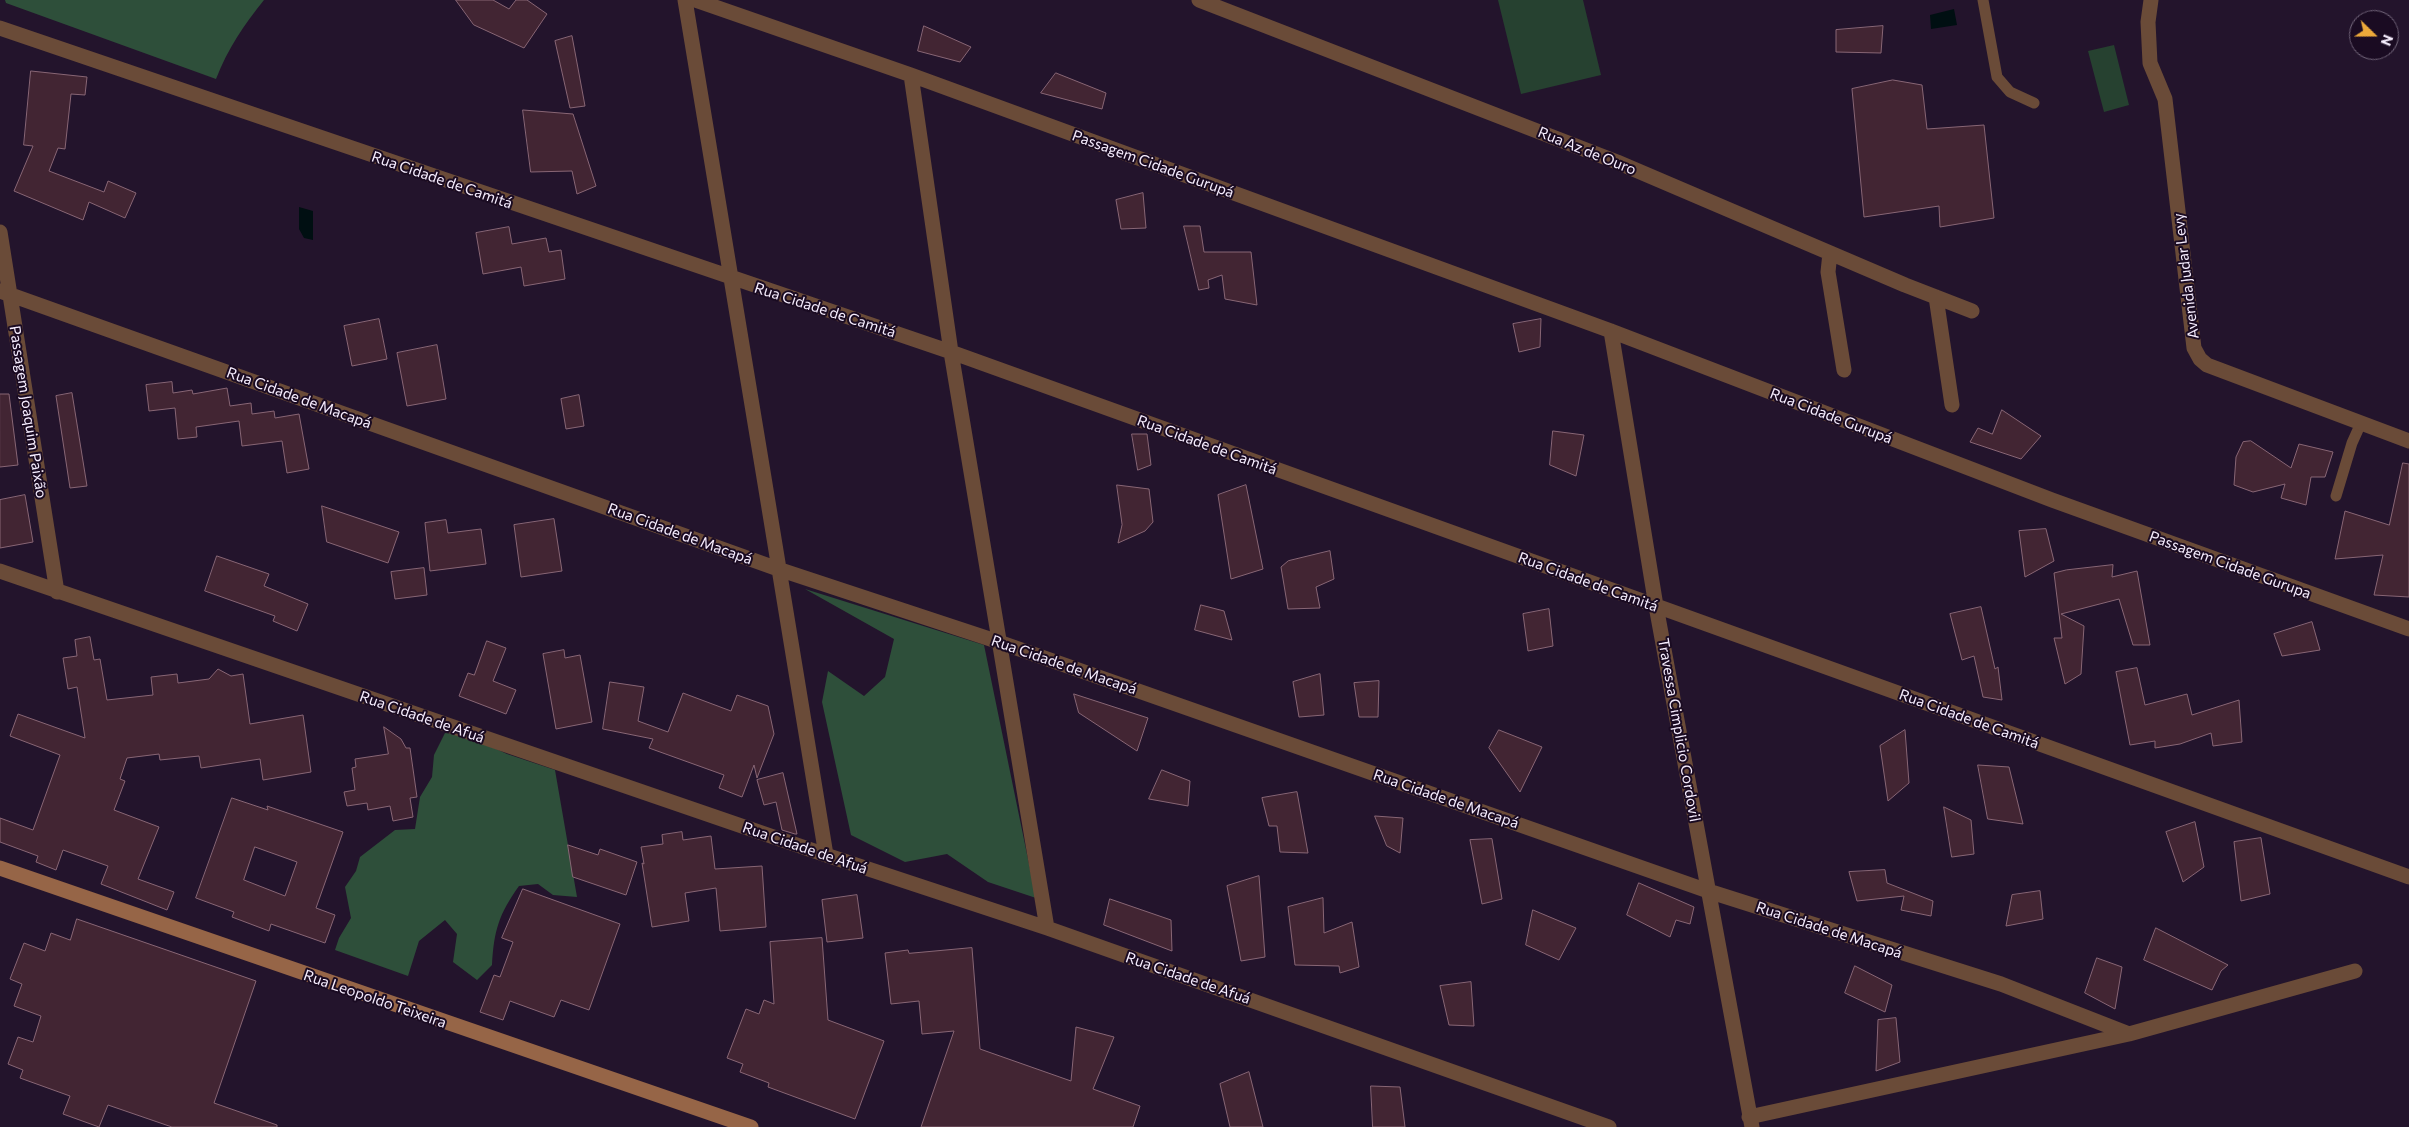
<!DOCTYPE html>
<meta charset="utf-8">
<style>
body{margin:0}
#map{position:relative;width:2409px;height:1127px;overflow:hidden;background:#23142c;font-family:Commissioner,sans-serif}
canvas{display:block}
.north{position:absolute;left:2349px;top:10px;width:50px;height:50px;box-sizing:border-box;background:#1a0b22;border:1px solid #72657a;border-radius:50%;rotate:112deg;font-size:14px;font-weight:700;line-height:20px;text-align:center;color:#f6edfe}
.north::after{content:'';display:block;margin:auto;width:18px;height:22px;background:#eca93a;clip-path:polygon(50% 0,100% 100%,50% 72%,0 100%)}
</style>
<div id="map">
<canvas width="2409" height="1127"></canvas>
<div class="north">N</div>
</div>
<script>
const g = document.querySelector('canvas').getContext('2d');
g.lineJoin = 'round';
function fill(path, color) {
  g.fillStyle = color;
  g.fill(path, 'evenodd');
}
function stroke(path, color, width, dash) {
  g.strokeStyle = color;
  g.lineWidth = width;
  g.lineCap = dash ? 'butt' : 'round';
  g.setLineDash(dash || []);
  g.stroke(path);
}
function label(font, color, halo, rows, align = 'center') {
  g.font = font + ' Commissioner,sans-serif';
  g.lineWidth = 4;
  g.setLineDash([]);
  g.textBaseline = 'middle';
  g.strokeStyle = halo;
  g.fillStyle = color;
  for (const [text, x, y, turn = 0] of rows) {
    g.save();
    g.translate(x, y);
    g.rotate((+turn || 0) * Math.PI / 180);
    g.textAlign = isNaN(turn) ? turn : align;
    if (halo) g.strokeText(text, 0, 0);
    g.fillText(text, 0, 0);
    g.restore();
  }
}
fill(new Path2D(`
 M1498 0H1583L1601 75 1521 94Z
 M2114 45 2129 105 2104 112 2088 51Z`), '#264130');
fill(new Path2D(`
 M5 0H264C244 25 228 48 216 79L6 3Z
 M805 589 984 645 1036 898 988 882 947 854 905 862 851 835 822 702 828 671 864 696 885 677 894 639Z
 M445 733 471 737 507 754 555 770 577 897 553 895 538 884 519 886C499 914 494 930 492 965L477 980 453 962 457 934 445 920 419 941 408 976 335 950 339 938 351 918 345 887 356 871 360 857 395 830 415 829 420 797 432 777 434 755Z`), '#2e4f3a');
fill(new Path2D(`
 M1954 9 1957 25 1931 29 1930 15Z
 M299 207 313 211V240L304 238 299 229Z`), '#000f12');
const building = new Path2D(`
 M456 0H493L509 9 516 0H527L547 14 524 48 474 25Z
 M924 26 971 47 960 62 918 51Z
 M1883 26 1881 53 1836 52V30Z
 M572 36 585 106 570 108 555 41Z
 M31 71 87 77 85 95 71 94 65 149 58 148 49 171 104 192 108 181 136 193 125 218 89 202 83 220 14 191 33 146 24 145Z
 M1056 73 1106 93 1102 109 1041 93Z
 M1893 80 1922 85 1927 129 1984 125 1994 218 1940 227 1939 206 1864 217 1852 89Z
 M523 110 573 114 596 186 577 194 572 171 531 172Z
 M1143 193 1146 228 1121 229 1116 200Z
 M1184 226H1200L1204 252H1251L1257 305 1225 299 1222 275 1208 280 1209 288 1199 290Z
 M509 227 512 244 546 238 549 252 561 250 565 279 524 286 521 267 483 274 476 233Z
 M379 319 387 359 352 366 344 326Z
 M1541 319 1540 347 1519 352 1513 324Z
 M437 345 446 399 407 406 397 353Z
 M172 382 173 393 192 390 193 394 227 388 230 406 251 403 252 414 274 411 275 418 299 414 309 469 287 473 282 441 242 446 239 421 196 427 197 437 178 439 175 408 149 411 146 385Z
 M72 393 87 486 70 488 56 396Z
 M0 394H9L18 465 0 467Z
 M579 395 584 426 566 429 561 399Z
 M2002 410 2041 436 2021 459 1970 442 1978 428 1992 434Z
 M1553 431 1584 435 1576 476 1550 465Z
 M1132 434H1147L1151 465 1138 470Z
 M2251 441 2291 468 2299 444 2333 452 2325 477H2311L2306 505 2281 498 2285 484 2253 492 2234 485 2236 457 2243 442Z
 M2403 463 2409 464V597L2374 595 2383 555 2335 559 2345 511 2389 525Z
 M1117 485 1149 489 1153 522 1145 531 1118 543 1122 525Z
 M1246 485 1263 569 1231 579 1218 495Z
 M25 495 33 542 0 548V500Z
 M322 506 399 532 388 563 327 542Z
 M554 519 562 571 521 577 514 525Z
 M446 520 448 533 481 529 486 564 430 571 425 523Z
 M2046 529 2054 561 2025 577 2019 531Z
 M1330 551 1334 579 1316 587 1320 608 1288 609 1281 567 1288 561Z
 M217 556 269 574 264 586 308 604 297 631 273 621 275 616 205 591Z
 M2113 565 2112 577 2137 571 2150 645H2133L2119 599 2061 614 2084 626 2081 674 2065 684 2054 638H2062L2054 573 2066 570Z
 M424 568 427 595 395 599 391 572Z
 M1201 605 1224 611 1232 640 1195 630Z
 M1981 607 1995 669 1998 667 2002 700 1983 697 1974 656 1962 660 1950 614Z
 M1549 609 1553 646 1528 651 1523 614Z
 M2312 622 2320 650 2282 656 2274 634Z
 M90 637 94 660 100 659 107 700 153 695 151 677 177 674 178 683 209 679 218 669 231 676 243 674 250 724 303 715 311 772 263 780 260 759 201 768 199 756 160 760 159 754 127 758 120 779 125 781 114 810 159 827 138 879 174 892 167 910 101 884 108 866 63 850 56 870 36 862 38 856 0 842V818L33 830 60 755 10 736 18 714 85 738 77 687 68 689 63 658 77 656 75 640Z
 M487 641 506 648 493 681 516 690 506 714 459 696 468 673 474 675Z
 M564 650 565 658 580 655 592 722 556 729 543 654Z
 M2137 668 2145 705 2187 694 2192 715 2239 700 2242 742 2213 746 2211 733 2180 744 2155 748V741L2130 745 2116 672Z
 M1320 674 1324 715 1299 717 1293 682Z
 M1379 681 1378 717H1359L1354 683Z
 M610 682 644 687 638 721 668 732 683 693 731 711 737 695 768 706 774 734 757 778 754 765 742 797 719 788 724 775 649 748 653 739 603 729Z
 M1074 694 1148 718 1137 751 1079 713Z
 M384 727 401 739 406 748H410L417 797 410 798 413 817 393 821 390 806 368 810 367 803 347 806 344 792 355 790 352 768 356 767 355 759 388 754Z
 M1499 730 1542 747 1520 792 1489 748Z
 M1905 730 1909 783 1888 801 1880 746Z
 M1978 765 2009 767 2023 824 1988 819Z
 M1162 770 1190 781 1188 806 1149 799Z
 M783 773 797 834H795L782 830 776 802 764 805 757 780Z
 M1297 792 1308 853 1280 852 1277 826H1269L1262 798Z
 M232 798 268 810 267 806 343 832 316 908 335 915 325 943 271 924 269 931 232 917 234 912 196 898ZM255 847 297 862 285 896 244 880Z
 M1944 807 1971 820 1974 854 1952 857Z
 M1375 816 1403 818 1400 853 1387 846Z
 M2195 822 2204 867 2183 882 2166 832Z
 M682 832 683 840 711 836 715 869 762 866 766 927 720 931 716 888 685 893 689 921 652 927 642 863 644 864 641 847 663 844 662 835Z
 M2261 838 2270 894 2241 901 2234 842Z
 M1492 839 1502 899 1482 904 1470 840Z
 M568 845 598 855 600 849 637 862 626 895 573 877Z
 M1885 870 1887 883 1933 901 1931 916 1901 910 1904 896 1857 901 1849 872Z
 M1259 876 1265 957 1241 961 1227 886Z
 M1639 883 1694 907 1690 924 1676 920 1670 937 1627 915Z
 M523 889 620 924 589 1010 561 1000 554 1017 510 1001 503 1020 480 1012 494 975 500 977 513 942 502 938Z
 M2040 891 2043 919 2006 926 2012 895Z
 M857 895 863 938 827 942 822 900Z
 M1323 898 1324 933 1352 922 1359 967 1340 973 1339 966 1295 965 1288 907Z
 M1110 899 1171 920 1172 951 1104 925Z
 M1533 910 1576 928 1559 960 1526 945Z
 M77 919 256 981 214 1103 277 1125V1127H172L108 1105 99 1127 63 1114 70 1096 20 1078 23 1070 8 1064 18 1037 33 1042 41 1016 14 1006 22 984 10 979 24 943 45 951 51 933 70 940Z
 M2156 928 2228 965 2221 971 2212 990 2144 960Z
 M822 938 828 1020 884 1041 855 1119 768 1087 769 1083 740 1072 743 1064 727 1058 746 1009 759 1014 764 1000 774 1004 770 942Z
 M972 948 980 1049 1071 1081 1076 1027 1114 1037 1093 1089 1140 1106 1133 1127H921L954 1031 922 1034 919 1001 891 1004 885 953 908 950 909 953Z
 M2097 958 2122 967 2115 1009 2085 993Z
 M1855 966 1892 985 1885 1012 1845 993Z
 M1471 982 1474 1026 1449 1025 1440 986Z
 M1896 1018 1900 1062 1876 1071 1878 1020Z
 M1249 1072 1263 1127H1230L1220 1084Z
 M1371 1086 1400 1087 1405 1127H1373Z`);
fill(building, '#422533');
stroke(building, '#886675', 1);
stroke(new Path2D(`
 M1983 0 1997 77 2010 92 2034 103
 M2336 496 2352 443 2361 423`), '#6a4b38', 11);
stroke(new Path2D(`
 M685 0C734 285 778 570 826 855
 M695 0 911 75 1611 331 2052 500 2409 629
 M1199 0 1617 162 1905 285 1972 311
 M2151 0 2148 22 2150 63 2165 99 2194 348 2200 359 2207 365 2409 441
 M0 28 951 352 2409 877
 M911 75 951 352 1047 928
 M0 232 57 592
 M1830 253 1828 272 1844 370
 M0 291 778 569 999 642 1708 891 2001 984 2129 1034
 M1936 297 1952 405
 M1611 331 1656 606 1752 1127
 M0 571 826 855 1047 928 1609 1127
 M1749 1117 2129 1034 2355 971`), '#6a4b38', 15);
stroke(new Path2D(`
 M0 868 751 1127`), '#966547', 15);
label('15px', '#f6edfe', '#1a0b22', [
 ["Rua Az de Ouro",1587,151,22],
 ["Passagem Cidade Gurupá",1153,164,20],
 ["Rua Cidade de Camitá",442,180,19],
 ["Avenida Judar Levy",2186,276,-97],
 ["Rua Cidade de Camitá",825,310,18],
 ["Rua Cidade de Macapá",299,398,20],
 ["Passagem Joaquim Paixão",28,412,81],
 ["Rua Cidade Gurupá",1831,416,21],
 ["Rua Cidade de Camitá",1207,445,20],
 ["Rua Cidade de Macapá",680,534,20],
 ["Passagem Cidade Gurupa",2230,565,20],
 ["Rua Cidade de Camitá",1588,582,20],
 ["Rua Cidade de Macapá",1064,665,19],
 ["Rua Cidade de Afuá",422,717,19],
 ["Rua Cidade de Camitá",1969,719,20],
 ["Travessa Cimplicio Cordovil",1679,730,80],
 ["Rua Cidade de Macapá",1446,799,19],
 ["Rua Cidade de Afuá",805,848,19],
 ["Rua Cidade de Macapá",1829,930,18],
 ["Rua Cidade de Afuá",1188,978,19],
 ["Rua Leopoldo Teixeira",375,999,19]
]);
</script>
